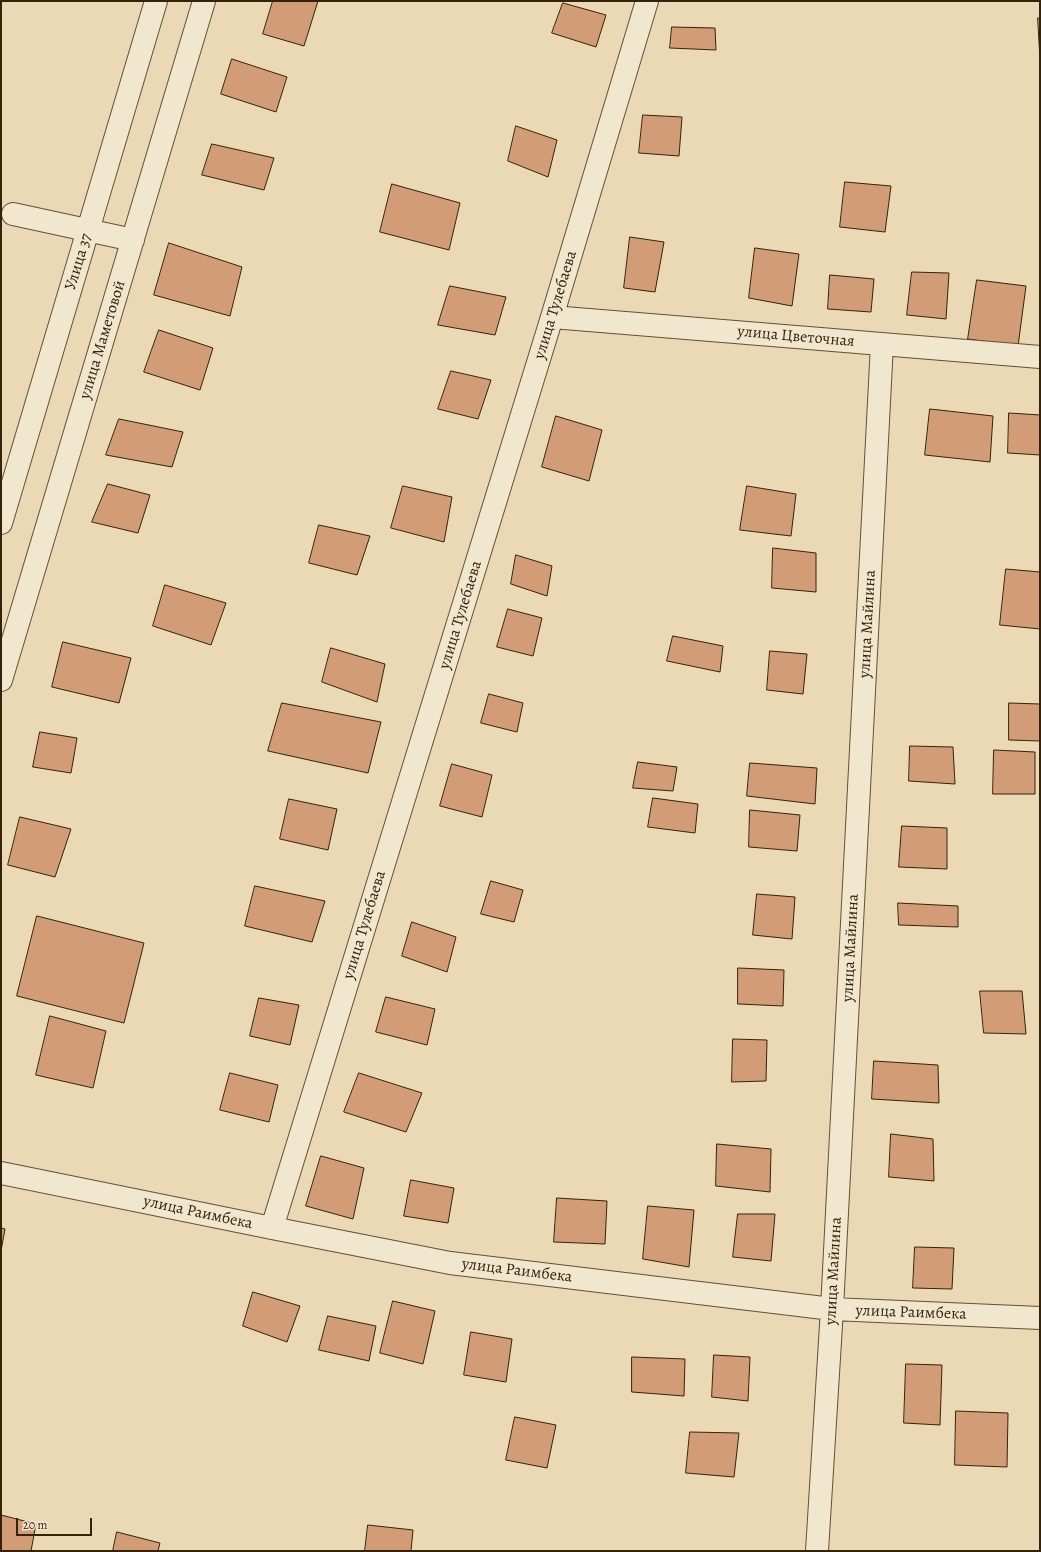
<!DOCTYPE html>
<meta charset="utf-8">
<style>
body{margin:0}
#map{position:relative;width:1041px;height:1552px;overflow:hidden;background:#ead9b4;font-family:Alegreya,serif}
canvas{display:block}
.frame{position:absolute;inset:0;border:2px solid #34220d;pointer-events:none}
.scale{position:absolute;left:16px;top:1518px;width:76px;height:18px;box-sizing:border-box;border:2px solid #34220d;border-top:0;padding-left:5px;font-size:12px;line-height:14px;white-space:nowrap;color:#34220d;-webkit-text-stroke:3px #f1e6ce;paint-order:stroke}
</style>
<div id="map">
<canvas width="1041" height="1552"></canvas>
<div class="frame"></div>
<div class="scale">20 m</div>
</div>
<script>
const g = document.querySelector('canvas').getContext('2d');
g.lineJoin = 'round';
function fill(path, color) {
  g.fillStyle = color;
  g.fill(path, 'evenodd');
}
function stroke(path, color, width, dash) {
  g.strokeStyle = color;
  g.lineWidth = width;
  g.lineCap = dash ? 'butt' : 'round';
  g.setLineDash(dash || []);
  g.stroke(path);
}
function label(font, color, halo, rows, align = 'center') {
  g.font = font + ' Alegreya,serif';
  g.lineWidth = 3.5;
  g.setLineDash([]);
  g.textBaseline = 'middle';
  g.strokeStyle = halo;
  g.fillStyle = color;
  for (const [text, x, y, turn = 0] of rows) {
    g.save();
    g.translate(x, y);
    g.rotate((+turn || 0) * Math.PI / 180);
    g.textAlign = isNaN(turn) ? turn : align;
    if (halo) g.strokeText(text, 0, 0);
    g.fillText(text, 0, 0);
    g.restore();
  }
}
const building = new Path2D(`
 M273 1H318L304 46 263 34Z
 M563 3 606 15 596 47 552 33Z
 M1038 18H1040V59Z
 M672 27 715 28 716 50 670 48Z
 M232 59 287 77 276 112 221 94Z
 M643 115 682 117 679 156 639 153Z
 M516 126 557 140 548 177 508 161Z
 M212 144 274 158 264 190 202 175Z
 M845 182 891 186 885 232 840 227Z
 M392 184 460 203 449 250 380 232Z
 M630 237 664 242 655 292 624 288Z
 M169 243 242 267 230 316 154 295Z
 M755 248 799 254 792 306 749 298Z
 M912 272 949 273 946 319 907 315Z
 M830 275 874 279 871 312 828 309Z
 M977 280 1026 286 1018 346 968 339Z
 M450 286 506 297 495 335 438 325Z
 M159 330 213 348 200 390 144 372Z
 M451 371 491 380 478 419 438 409Z
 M930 409 993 416 990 462 925 455Z
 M1009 413 1040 415V455L1008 453Z
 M556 416 602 430 589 481 542 467Z
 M119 419 183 432 172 467 106 455Z
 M108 484 150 495 138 533 92 522Z
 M403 486 452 497 444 542 391 528Z
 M747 486 796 494 791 536 740 530Z
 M319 525 370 536 357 575 309 563Z
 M773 548 816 553V592L772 588Z
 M516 555 552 566 547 596 511 584Z
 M1006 569 1040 572V629L1000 625Z
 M165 585 226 603 211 645 153 626Z
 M508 609 542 618 533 656 497 647Z
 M673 636 723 646 720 672 667 661Z
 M63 642 131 658 119 703 52 687Z
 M331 648 385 664 377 702 322 682Z
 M770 651 807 654 803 694 767 690Z
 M489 694 523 703 517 732 481 723Z
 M282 703 381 722 368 773 268 751Z
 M1009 703 1040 704V741L1009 740Z
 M40 732 77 738 71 773 33 767Z
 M910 746 953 747 955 784 909 781Z
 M994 750 1035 752V794H993Z
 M638 762 677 767 673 791 633 788Z
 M750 763 817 768 815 804 747 796Z
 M452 764 492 775 482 817 440 806Z
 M653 798 698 804 695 833 648 827Z
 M289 799 337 809 328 850 280 839Z
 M750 810 800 815 797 851 749 847Z
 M20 817 71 829 55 877 8 865Z
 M902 826 947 828V869L899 867Z
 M491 881 523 890 514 922 481 914Z
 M255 886 325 901 312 942 245 926Z
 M757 894 795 897 792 939 753 935Z
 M898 903 958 906V927L899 925Z
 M37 916 144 943 124 1023 17 996Z
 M412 922 456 937 447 972 402 956Z
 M738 968 784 970 783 1006 738 1004Z
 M980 991H1022L1026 1034 984 1033Z
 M386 997 435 1009 427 1045 376 1032Z
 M259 998 299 1005 290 1045 250 1036Z
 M50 1016 106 1031 93 1088 36 1075Z
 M733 1039 767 1040 766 1081 732 1082Z
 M874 1061 938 1065 939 1103 872 1099Z
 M230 1073 278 1085 269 1122 220 1110Z
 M359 1073 422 1093 406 1132 344 1112Z
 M891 1134 933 1139 934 1181 889 1177Z
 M717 1144 771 1149 770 1192 716 1186Z
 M321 1156 364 1168 353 1219 306 1206Z
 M411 1180 454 1188 448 1223 404 1216Z
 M557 1198 607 1201 605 1244 554 1242Z
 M648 1206 694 1210 689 1267 643 1259Z
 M738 1214H775L771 1261 733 1257Z
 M1 1228 5 1229 1 1251Z
 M915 1247 954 1248 952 1289 913 1288Z
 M253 1292 300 1306 287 1342 243 1326Z
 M393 1301 435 1311 423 1364 380 1353Z
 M328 1316 376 1326 369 1361 319 1350Z
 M471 1332 512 1339 506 1382 464 1375Z
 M714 1355 750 1357 748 1401 712 1397Z
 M632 1357 685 1359 684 1396 632 1392Z
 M906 1364 942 1365 940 1425 904 1423Z
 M956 1411 1008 1413 1007 1467 955 1465Z
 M515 1417 556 1425 547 1468 506 1460Z
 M690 1432 739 1433 734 1477 686 1473Z
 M1 1515 36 1524 31 1551H1Z
 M368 1525 413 1530 411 1551H365Z
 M117 1532 160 1543 158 1551H113Z`);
fill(building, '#d29c77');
stroke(building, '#34220d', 1);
const minor = new Path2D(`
 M13 214 133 240
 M552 317 1040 357
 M1 523 156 1
 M1 680 204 1
 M1 1173 272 1228 450 1263 832 1309 1040 1318
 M272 1228 552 317 647 1
 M817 1551 832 1309 882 344`);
stroke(minor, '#625037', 24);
stroke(minor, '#f1e6ce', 22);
label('16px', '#34220d', '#f1e6ce', [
 ["Улица 37",79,262,-73],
 ["улица Тулебаева",556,305,-73],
 ["улица Цветочная",796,337,5],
 ["улица Маметовой",103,340,-73],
 ["улица Тулебаева",461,615,-73],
 ["улица Майлина",868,624,-87],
 ["улица Тулебаева",365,925,-73],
 ["улица Майлина",851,948,-87],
 ["улица Раимбека",198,1213,12],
 ["улица Раимбека",517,1271,7],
 ["улица Майлина",834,1271,-87],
 ["улица Раимбека",911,1313,2]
]);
</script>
